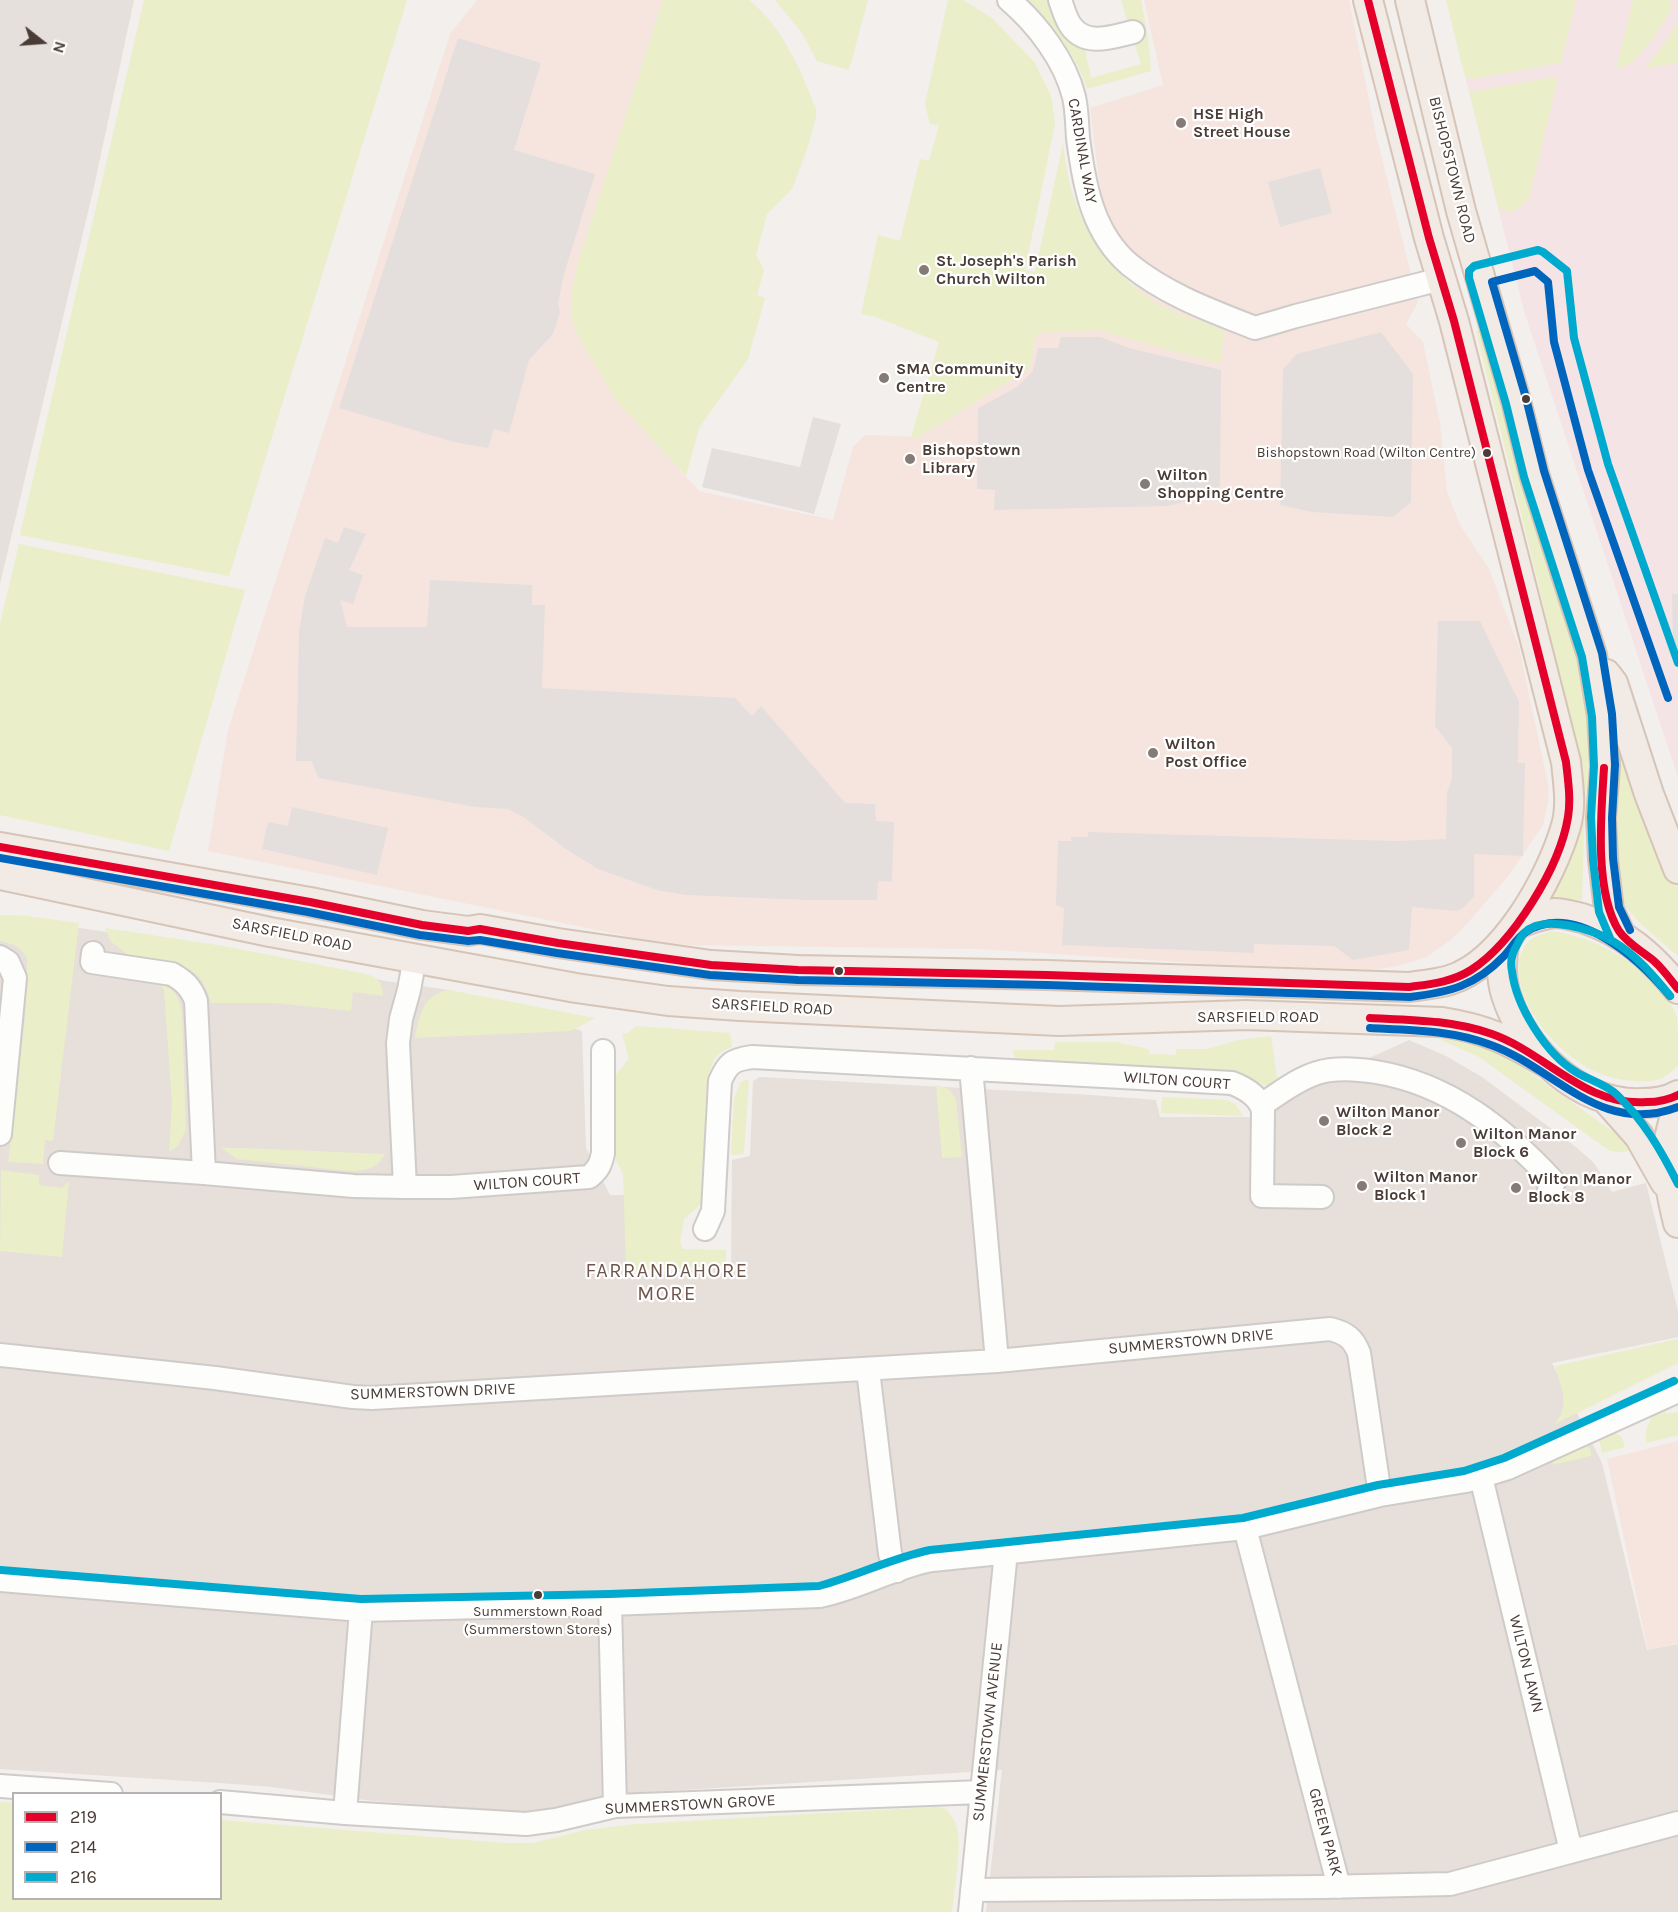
<!DOCTYPE html>
<style>
body{margin:0}
#map{position:relative;width:1678px;height:1912px;overflow:hidden;background:#f2efec;font-family:Karla,sans-serif}
canvas{display:block}
.legend{position:absolute;left:12px;top:1792px;width:210px;height:108px;box-sizing:border-box;background:#fff;border:2px solid #b7b1af;margin:0;padding:8px 10px;list-style:none;font-size:18px;color:#4a3c36}
.legend li{display:flex;align-items:center;gap:12px;height:30px}
.legend b{width:30px;border:2px solid #b7b1af}
.north{position:absolute;left:12px;top:12px;width:60px;height:60px;-webkit-text-stroke:4px #fff;paint-order:stroke;rotate:107deg;font-size:16px;font-weight:700;line-height:24px;text-align:center;color:#4a3c36}
.north::after{content:'';display:block;margin:auto;width:21px;height:27px;background:#4a3c36;clip-path:polygon(50% 0,100% 100%,50% 72%,0 100%)}
</style>
<div id="map">
<canvas width="1678" height="1912"></canvas>
<ul class="legend">
<li><b style="height:8px;background:#e4002b"></b>219</li>
<li><b style="height:8px;background:#0065bd"></b>214</li>
<li><b style="height:8px;background:#00a9ce"></b>216</li>
</ul>
<div class="north">N</div>
</div>
<script>
const g = document.querySelector('canvas').getContext('2d');
g.lineJoin = 'round';
function fill(path, color) {
  g.fillStyle = color;
  g.fill(path, 'evenodd');
}
function stroke(path, color, width, dash) {
  g.strokeStyle = color;
  g.lineWidth = width;
  g.lineCap = dash ? 'butt' : 'round';
  g.setLineDash(dash || []);
  g.stroke(path);
}
function label(font, color, halo, rows, align = 'center') {
  g.font = font + ' Karla,sans-serif';
  g.lineWidth = 4.5;
  g.setLineDash([]);
  g.textBaseline = 'middle';
  g.strokeStyle = halo;
  g.fillStyle = color;
  for (const [text, x, y, turn = 0] of rows) {
    g.save();
    g.translate(x, y);
    g.rotate((+turn || 0) * Math.PI / 180);
    g.textAlign = isNaN(turn) ? turn : align;
    if (halo) g.strokeText(text, 0, 0);
    g.fillText(text, 0, 0);
    g.restore();
  }
}
fill(new Path2D(`
 M0 918H14L100 931 386 981 449 990 582 1031 586 1148 610 1195H627L628 1276 731 1266 732 1160 750 1156 753 1081 760 1077 1091 1095 1156 1100 1160 1117H1251L1301 1089 1409 1040 1446 1056 1482 1077 1577 1148 1594 1163 1612 1192 1646 1183 1678 1311V1337L1552 1363 1602 1463 1647 1650 1678 1644V1912H986L1002 1770 635 1793 538 1813 373 1801 272 1787 234 1784 0 1769Z`), '#e7dfd9');
fill(new Path2D(`
 M477 0H663L578 262V336L616 400 699 491 833 520 853 447 865 435 919 437 1029 369 1037 333 1099 330 1218 363 1146 313 1103 212 1090 108 1163 85 1144 0H1349L1376 135 1418 302 1406 324 1423 342 1440 423 1447 492 1460 525 1489 569 1519 647 1549 789 1548 802 1543 825 1509 875 1474 916 1453 938 1427 957 1398 966 1371 970 1211 964 979 949 688 945 651 941 208 851 228 730 450 34Z
 M1678 1441V1643L1648 1650 1607 1459Z`), '#f6e5de');
fill(new Path2D(`
 M0 0H134L95 182 0 584Z`), '#e6e0dd');
fill(new Path2D(`
 M1446 0H1678V777L1524 311Z`), '#f5e4e5');
fill(new Path2D(`
 M144 0H407L229 576 20 535Z
 M663 0H749C783 27 801 71 816 109V118L806 152 792 189 767 214 756 255 764 270 757 295 765 298 748 359 699 428 686 476 616 400 578 336 572 318V292L578 262Z
 M775 0H868L849 70 817 61 802 33Z
 M948 0H963L992 18 1035 63 1051 96 1055 123 1025 270 1035 272 1063 144C1065 159 1067 175 1071 189 1086 237 1118 282 1162 306 1179 316 1200 321 1219 326L1224 333 1220 364 1099 330 1037 333 1029 369 919 437H911L939 342 876 317 861 314 878 235 900 241 920 159 929 161 939 125 930 124 925 104Z
 M1026 0H1050L1095 48 1085 50 1091 78 1141 64 1121 0H1141L1148 38 1151 71 1087 89C1078 58 1051 21 1026 0Z
 M1446 0H1576L1561 63 1473 79 1465 77Z
 M1633 0H1670L1672 8C1661 26 1638 67 1616 69Z
 M1678 22V64H1671L1645 68 1667 40Z
 M1553 77 1558 78 1529 199 1516 210 1510 212 1499 208 1469 92Z
 M1481 329 1531 512 1575 639 1587 705 1589 760 1584 828 1582 900 1542 898 1573 743 1543 603 1476 331Z
 M19 544 245 590 169 851 0 815V624Z
 M1611 709 1678 880V956C1655 936 1629 917 1615 890Z
 M0 915 26 916 79 923 53 1141 45 1140 43 1164 8 1162 25 1017 27 959C22 946 12 944 0 941Z
 M105 928 223 946 366 974C379 978 382 982 383 996L353 992 351 1011 274 1003H211C198 954 171 969 134 958 126 955 118 946 111 942Z
 M1552 931C1597 937 1661 971 1677 1018 1678 1032 1678 1051 1678 1065 1665 1080 1653 1083 1634 1081 1620 1080 1607 1077 1594 1071 1559 1053 1522 1014 1519 973 1518 962 1520 952 1527 943 1534 936 1543 934 1552 931Z
 M161 985C177 989 179 998 182 1013L186 1130 177 1147 169 1152 172 1103 164 990Z
 M449 990 595 1018 571 1031 415 1038C419 1016 424 993 449 990Z
 M636 1026 730 1033 732 1047C724 1050 718 1052 714 1060 701 1083 706 1167 706 1197L702 1203 684 1219 680 1242 683 1249 726 1250V1266L626 1271 623 1174 614 1156 611 1086 615 1076 629 1059 622 1033H628Z
 M1271 1036 1278 1085 1274 1088 1256 1083 1230 1071 1015 1059 1013 1050H1054L1055 1042H1115L1149 1049V1054L1176 1055V1049H1207L1239 1040Z
 M1432 1036 1497 1051 1539 1079 1622 1138 1635 1150 1622 1152 1610 1151 1479 1057Z
 M749 1079 744 1154 731 1155 734 1098 741 1082Z
 M936 1085 949 1089 956 1099 962 1157 942 1158Z
 M1162 1097 1227 1100 1235 1104 1243 1116 1161 1113Z
 M221 1148H244L385 1154C376 1170 365 1171 348 1171L237 1159Z
 M1 1170 39 1175V1185L62 1188 69 1181 62 1257 0 1251Z
 M1678 1339V1363L1555 1424C1571 1403 1561 1389 1555 1366Z
 M1665 1410 1666 1414 1678 1412V1435L1646 1443V1431L1652 1416Z
 M1614 1433 1621 1436 1625 1447 1602 1453 1599 1438Z
 M1586 1444 1591 1450V1456L1553 1465 1552 1460Z
 M0 1802 13 1803 14 1898H220L221 1820 505 1843H533L586 1830 636 1824 936 1807 946 1809C950 1814 954 1819 956 1825 963 1844 954 1890 952 1912H0Z`), '#eaeec9');
fill(new Path2D(`
 M458 38 541 63 514 150 595 174 564 274 558 303 560 313 553 334 529 360 509 433 494 429 488 448 454 442 339 408Z
 M1320 168 1332 213 1280 227 1268 182Z
 M1381 332 1413 374 1411 502 1393 517 1312 512 1280 505 1283 369 1297 354Z
 M1061 337H1100L1129 348 1221 370 1220 486 1203 497 1168 506 994 510 995 490 977 489 978 408 1017 387 1033 371 1038 348H1058Z
 M813 417 841 424 814 514 702 487 712 448 800 467Z
 M344 527 366 534 349 570 363 575 353 604 340 600 347 627H427L430 580 532 585V605H545L542 688 735 698 752 716 761 706 845 803 875 804 876 821 894 822 892 882 878 881 877 900H808L686 895 657 890 598 869 566 849 525 818 508 809 475 807 319 778 311 761H296L299 632 305 596 325 538 338 543Z
 M1672 594H1678V660L1673 646Z
 M1438 621H1480L1519 702 1518 763H1525L1523 856 1474 854V897L1464 907 1457 911 1412 907 1409 950 1353 960 1334 946 1254 944V953L1062 945 1064 908 1056 905 1058 841H1071V837H1088V832L1397 841 1446 839 1447 792 1452 779V748L1435 726Z
 M292 807 388 828 377 875 262 849 268 822 288 826Z`), '#e4dfdd');
const minor = new Path2D(`
 M1009 0C1037 24 1065 60 1074 97 1077 110 1077 124 1078 138 1084 184 1092 233 1130 265 1167 295 1212 311 1255 328L1296 316 1441 279
 M1060 0C1063 8 1066 20 1071 26 1086 47 1112 37 1133 32
 M93 953 92 962 172 974C184 981 191 987 196 1001L204 1173 354 1186 405 1187
 M0 957 8 962 15 978 0 1134
 M415 957 409 990 401 1019 398 1043 405 1187H451L589 1177C598 1170 601 1164 603 1153V1051
 M971 1068 997 1361
 M1261 1105C1279 1094 1297 1079 1317 1073 1336 1067 1357 1069 1376 1072 1449 1084 1505 1129 1554 1182L1549 1190
 M60 1163 204 1173
 M705 1229 713 1211 720 1081C728 1063 732 1060 752 1057L1232 1083C1245 1088 1259 1097 1263 1110L1262 1196 1322 1197
 M0 1355 215 1378 353 1397 372 1398 997 1361 1330 1329C1346 1333 1353 1338 1359 1353L1380 1495
 M868 1370 890 1554 897 1571
 M1481 1477 1571 1851
 M1245 1528 1339 1887
 M0 1580 361 1610 610 1604 820 1596C859 1588 894 1567 932 1560L1245 1528 1380 1495 1466 1481 1508 1468 1678 1391
 M610 1604 615 1806
 M0 1786 111 1794
 M220 1802 345 1813 526 1824 556 1820 615 1806 982 1792
 M345 1813 361 1610
 M972 1890 1322 1887 1450 1884 1678 1823
 M970 1912 1006 1552`);
const major = new Path2D(`
 M1410 0 1461 211 1516 401 1534 474 1592 655 1602 716 1605 766 1601 818 1603 859 1609 910 1620 934
 M1606 674 1613 683 1649 794 1678 869
 M0 847 310 902 422 925 468 931 480 929 558 943 711 965 798 970 1047 975 1409 987C1423 985 1437 984 1450 980 1504 963 1551 878 1566 826 1572 805 1568 783 1566 762L1454 321 1429 238 1368 0
 M0 875 270 932 576 988 668 1001 740 1006 1059 1021 1246 1015 1442 1022C1487 1029 1508 1040 1547 1063
 M1519 923C1531 919 1542 914 1555 913 1564 913 1573 916 1582 918 1623 931 1652 956 1678 989
 M1505 940C1501 959 1500 976 1506 995 1524 1052 1580 1106 1642 1103 1654 1103 1668 1101 1678 1095
 M1607 1100 1639 1136 1665 1182
 M1678 1108C1661 1149 1668 1182 1678 1223`);
stroke(minor, '#cfcbc8', 26);
stroke(major, '#d6c4b7', 32);
stroke(minor, '#fdfdfc', 22);
stroke(major, '#f2eae4', 28);
stroke(new Path2D(`
 M1604 768C1601 814 1594 891 1619 931 1627 943 1643 952 1654 961 1663 969 1670 979 1678 989
 M0 847 310 902 422 925 468 931 480 929 558 943 711 965 798 970 1047 975 1409 987C1431 984 1452 982 1471 970 1513 943 1560 867 1568 817 1571 799 1568 780 1566 762L1454 321 1429 238 1368 0
 M1370 1018C1411 1020 1452 1020 1492 1034 1546 1053 1585 1107 1647 1102 1658 1102 1668 1100 1678 1095`), '#e4002b', 8);
stroke(new Path2D(`
 M0 858 308 912 420 935 468 941 480 940 557 953 710 975 798 980 1047 985 1410 997C1450 992 1475 986 1504 956 1511 949 1517 937 1526 932 1576 900 1640 960 1670 996
 M1630 930 1619 907 1613 858 1612 818 1615 765 1612 714 1602 653 1544 471 1526 398 1492 282 1535 271 1548 282 1554 342 1588 470 1668 698
 M1370 1028C1411 1030 1452 1030 1491 1045 1555 1068 1601 1137 1678 1107`), '#0065bd', 8);
stroke(new Path2D(`
 M1610 938 1599 912 1593 860 1591 817 1594 766 1592 717 1582 657 1524 477 1506 404 1469 278V271L1474 266 1538 250 1543 252 1567 271 1574 338 1608 464 1678 663
 M1670 996C1654 976 1636 955 1614 942 1594 930 1544 913 1524 933 1521 936 1519 941 1517 945 1512 953 1510 962 1512 971 1516 1006 1546 1054 1576 1072 1589 1080 1605 1084 1616 1094 1643 1119 1662 1152 1678 1184
 M1 1570 361 1599 610 1594 819 1586C856 1576 892 1558 930 1550L1243 1518 1378 1485 1464 1471 1504 1458 1674 1381`), '#00a9ce', 8);
for (const [x, y, r, color] of [
 [1181,123,6,"#857b76"],
 [924,270,6,"#857b76"],
 [884,378,6,"#857b76"],
 [1526,399,5,"#4a3c36"],
 [1487,453,5,"#4a3c36"],
 [910,459,6,"#857b76"],
 [1145,484,6,"#857b76"],
 [1153,753,6,"#857b76"],
 [839,971,5,"#4a3c36"],
 [1324,1121,6,"#857b76"],
 [1461,1143,6,"#857b76"],
 [1362,1186,6,"#857b76"],
 [1516,1188,6,"#857b76"],
 [538,1595,5,"#4a3c36"]
]) {
  const dot = new Path2D();
  dot.arc(x, y, r, 0, 2 * Math.PI);
  g.fillStyle = color;
  g.fill(dot);
  stroke(dot, '#fff', 2);
}
label('14px', '#4a3c36', '#fff', [
 ["Bishopstown Road (Wilton Centre)",1476,453],
 ["Summerstown Road",538,1612,"center"],
 ["(Summerstown Stores)",538,1630,"center"]
], 'right');
label('bold 16px', '#4a3c36', '#fff', [
 ["HSE High",1193,114],
 ["Street House",1193,132],
 ["St. Joseph's Parish",936,261],
 ["Church Wilton",936,279],
 ["SMA Community",896,369],
 ["Centre",896,387],
 ["Bishopstown",922,450],
 ["Library",922,468],
 ["Wilton",1157,475],
 ["Shopping Centre",1157,493],
 ["Wilton",1165,744],
 ["Post Office",1165,762],
 ["Wilton Manor",1336,1112],
 ["Block 2",1336,1130],
 ["Wilton Manor",1473,1134],
 ["Block 6",1473,1152],
 ["Wilton Manor",1374,1177],
 ["Block 1",1374,1195],
 ["Wilton Manor",1528,1179],
 ["Block 8",1528,1197]
], 'left');
label('16px', '#4a3c36', '#fff', [
 ["CARDINAL WAY",1082,151,80],
 ["BISHOPSTOWN ROAD",1452,170,76],
 ["SARSFIELD ROAD",292,935,11],
 ["SARSFIELD ROAD",772,1007,3],
 ["SARSFIELD ROAD",1258,1017],
 ["WILTON COURT",1177,1081,4],
 ["WILTON COURT",527,1182,-4],
 ["SUMMERSTOWN DRIVE",1191,1342,-5],
 ["SUMMERSTOWN DRIVE",433,1392,-2],
 ["WILTON LAWN",1526,1664,76],
 ["SUMMERSTOWN AVENUE",988,1732,-84],
 ["SUMMERSTOWN GROVE",690,1805,-3],
 ["GREEN PARK",1325,1832,75]
]);
g.letterSpacing = '1.5px';
label('20px', '#6e564c', '#fff', [
 ["FARRANDAHORE",667,1271],
 ["MORE",667,1294]
]);
g.letterSpacing = '0px';
</script>
